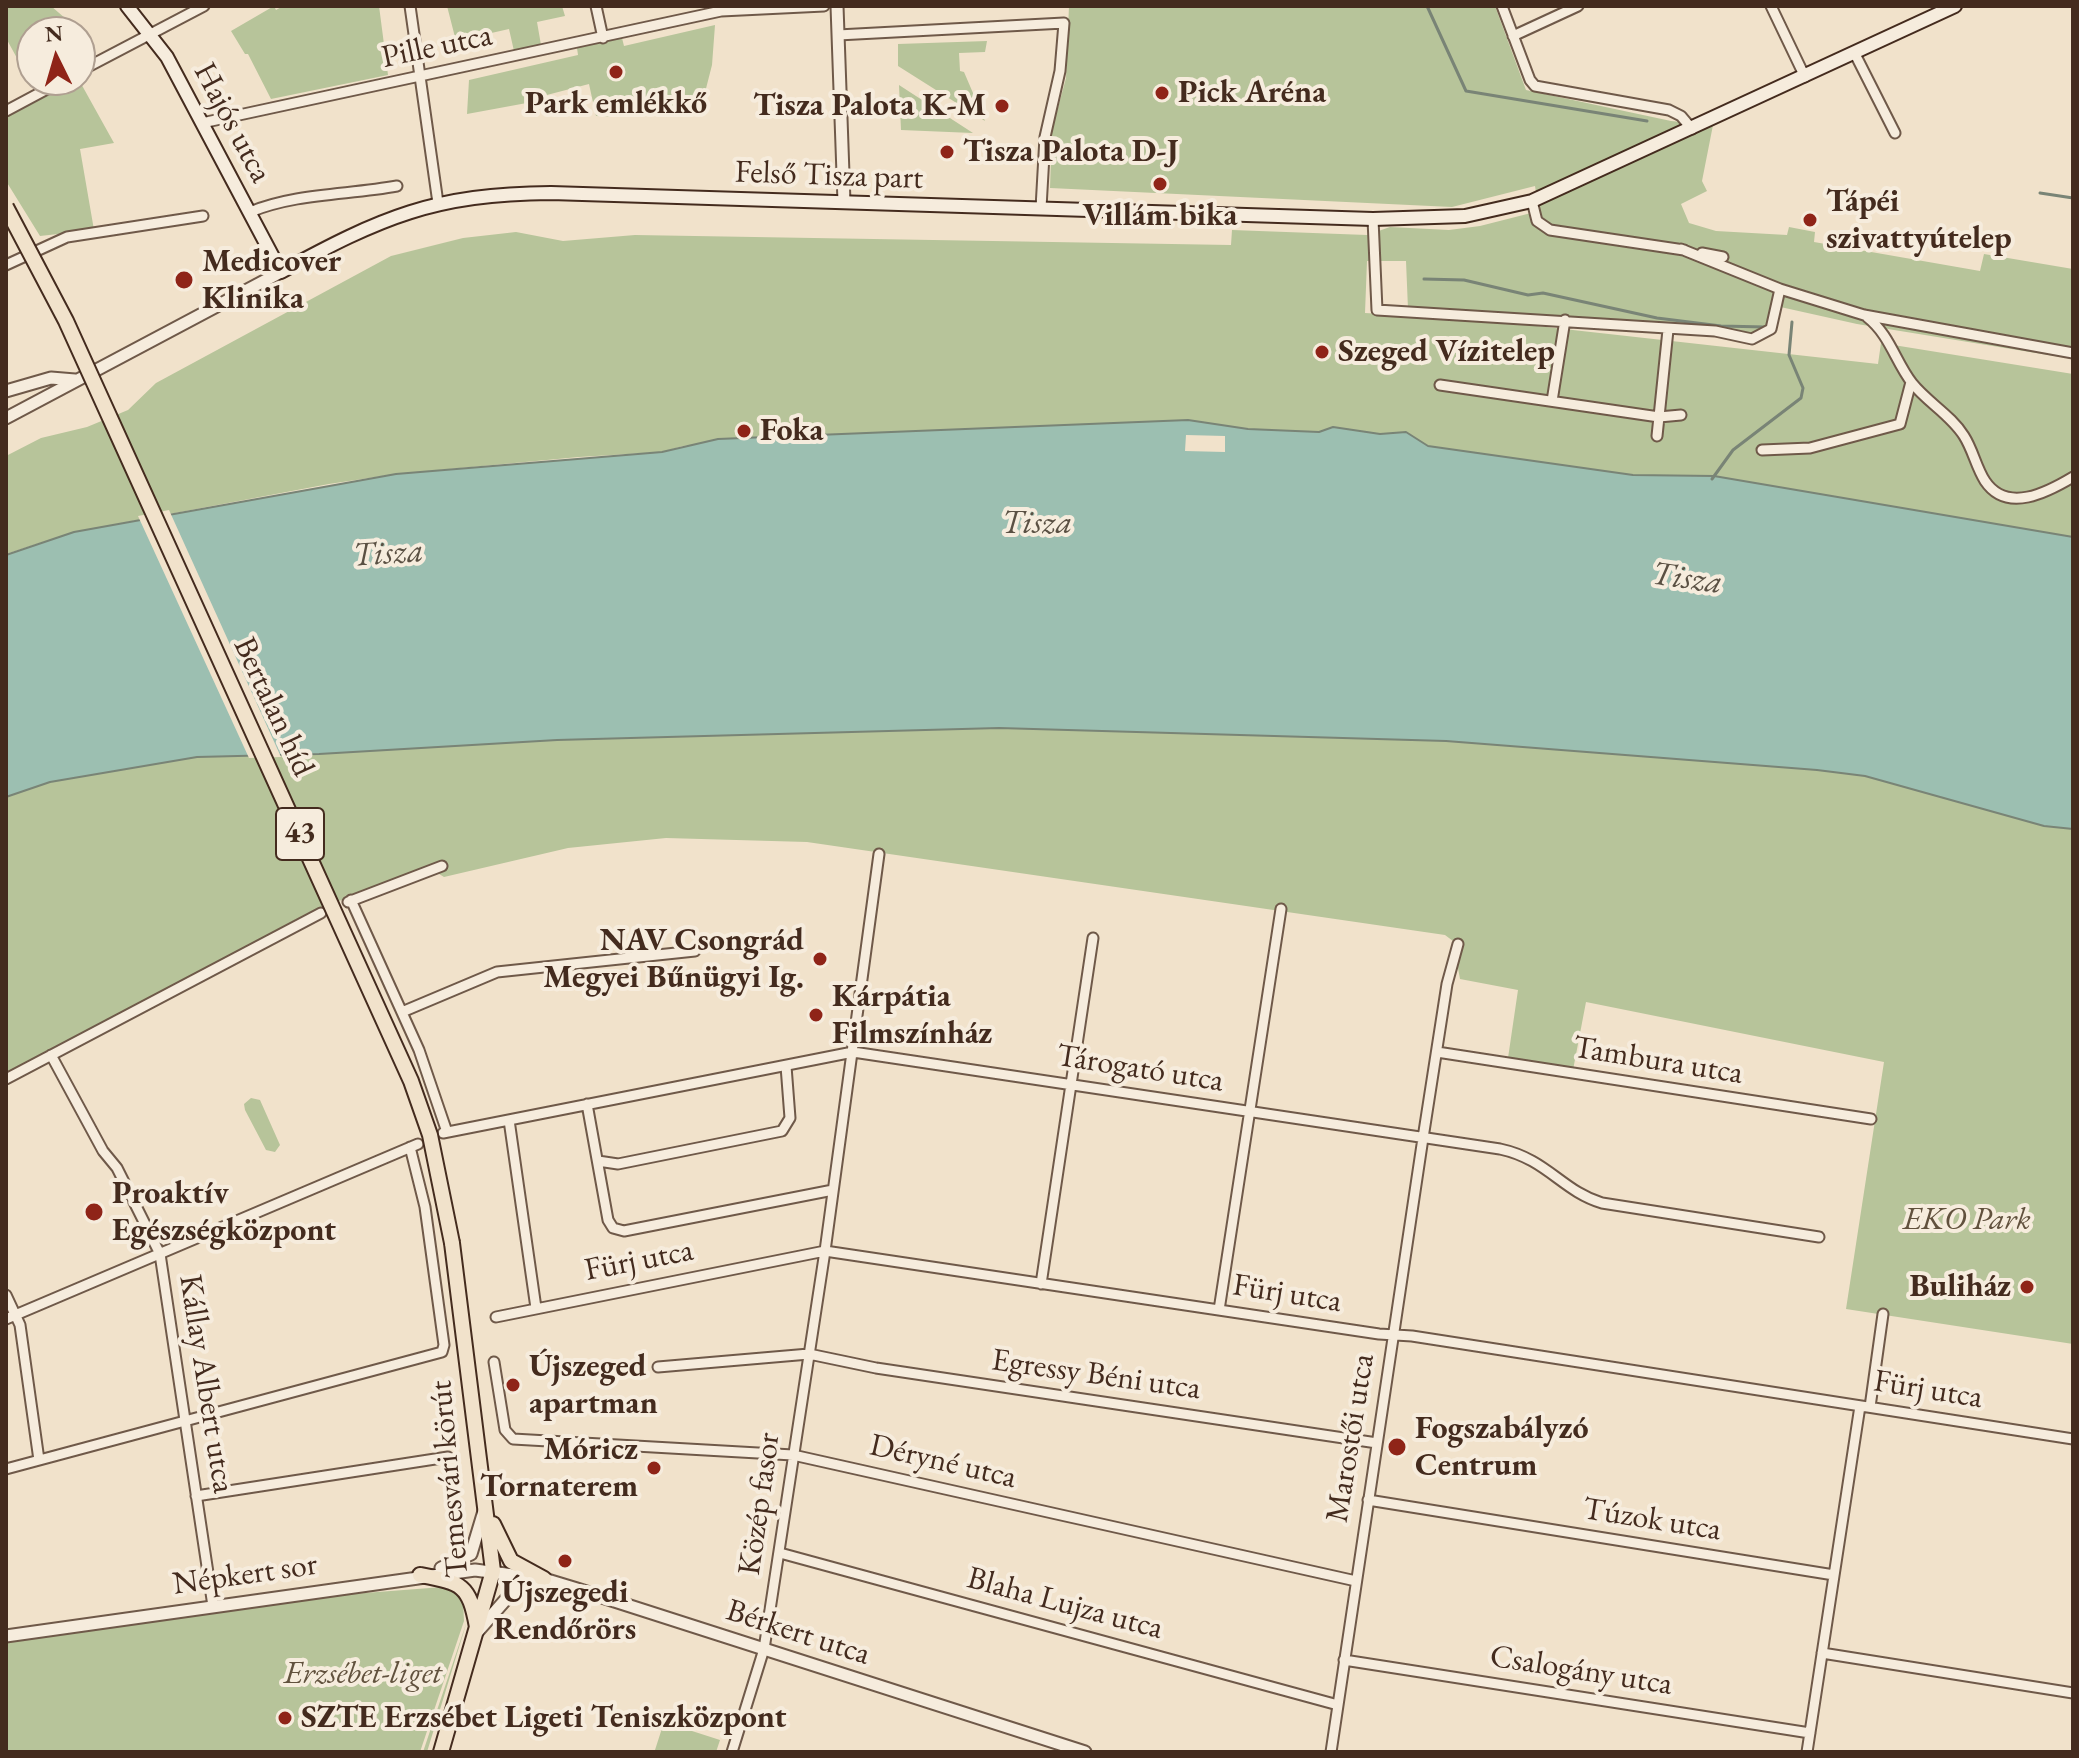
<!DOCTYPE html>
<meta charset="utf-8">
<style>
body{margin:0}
#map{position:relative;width:2079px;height:1758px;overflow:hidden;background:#f1e2cb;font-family:"EB Garamond",serif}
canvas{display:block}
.frame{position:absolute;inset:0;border:8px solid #442b1e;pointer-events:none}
.north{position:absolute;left:16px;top:16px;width:80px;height:80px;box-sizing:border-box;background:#f6ecdd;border:2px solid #af9f91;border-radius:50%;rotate:355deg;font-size:22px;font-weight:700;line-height:32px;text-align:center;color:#442b1e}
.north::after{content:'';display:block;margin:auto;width:28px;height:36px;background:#8f2418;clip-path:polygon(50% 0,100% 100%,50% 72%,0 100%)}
</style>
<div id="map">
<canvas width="2079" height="1758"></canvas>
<div class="frame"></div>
<div class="north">N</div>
</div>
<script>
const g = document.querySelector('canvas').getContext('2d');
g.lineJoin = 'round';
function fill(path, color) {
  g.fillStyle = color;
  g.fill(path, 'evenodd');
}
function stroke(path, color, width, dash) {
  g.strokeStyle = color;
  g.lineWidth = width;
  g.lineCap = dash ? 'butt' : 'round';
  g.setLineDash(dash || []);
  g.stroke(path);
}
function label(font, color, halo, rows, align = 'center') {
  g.font = font + ' "EB Garamond",serif';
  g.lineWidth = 8;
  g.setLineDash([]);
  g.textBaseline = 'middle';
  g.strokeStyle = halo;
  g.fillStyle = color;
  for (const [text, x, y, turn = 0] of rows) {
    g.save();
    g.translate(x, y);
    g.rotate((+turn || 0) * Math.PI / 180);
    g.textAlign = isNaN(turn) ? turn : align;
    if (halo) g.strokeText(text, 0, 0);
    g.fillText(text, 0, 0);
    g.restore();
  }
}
fill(new Path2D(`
 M6 6H51L66 19 62 32H32V52L18 60 6 38Z
 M274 6 276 10 283 6H379L388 75 271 99 248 54H245L231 31Z
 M447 6H562L565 16 537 22 541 45 514 51 509 29 456 41Z
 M1069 6H1495L1526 90 1671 121 1713 125 1702 181 1707 191 1681 204 1689 223 1716 231 1787 235 1789 227 1815 232 1814 242 1980 271 1984 254 2073 269V359L1857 324 1776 306 1769 327 1754 335 1547 315 1408 309 1406 261H1367L1365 313 1483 320 1878 364 1881 343 2073 374V537L1714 476 1633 475 1427 446 1406 432 1380 434 1333 427 1319 432 1248 429 1188 420 800 436 683 446 662 452 579 457 396 474 329 484 74 532 6 554V456L41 438 87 427 128 410 156 383 391 256 463 238 516 232 563 241 635 235 1231 245 1232 230 1367 235 1390 227 1449 230 1480 226 1539 211 1535 186 1452 207 1050 188 1052 130 1066 78Z
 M715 25 712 65 699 116 622 106 624 117 596 116 589 84 543 96V100L467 114 469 80 578 55 577 48 622 38 624 46Z
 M987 41 985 52 959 53 960 71 964 72 985 121 898 66V44Z
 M73 80H79L114 143 80 149 94 230 40 236 6 181V117Z
 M899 85 973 133 901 130Z
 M999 728 1446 741 1817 770 1865 776 2044 826 2073 829V1344L1846 1309 1884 1062 1586 1002 1573 1070 1508 1058 1518 990 1460 979 1453 941 1445 935 807 842 666 838 568 848 444 877 428 867 310 912 6 1074V797L50 782 196 757 319 754 557 740Z
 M251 1098 260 1100 280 1145 275 1152 266 1150 245 1110 244 1104Z
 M443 1587 455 1591 463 1600 464 1621 420 1752H6V1640L286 1599Z
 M467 1621 427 1752H423Z
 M664 1722 720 1740 716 1752 655 1750Z`), '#b7c49a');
const water = new Path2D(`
 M1188 420 1248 429 1319 432 1333 427 1380 434 1406 432 1428 446 1633 475 1714 476 2073 537V829L2044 826 1865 776 1817 770 1446 741 999 728 557 740 319 754 197 757 50 782 6 797V555L74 532 396 474 662 452 718 439Z`);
fill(water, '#9cbfb1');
stroke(water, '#798476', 2);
fill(new Path2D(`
 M1186 435 1225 436V452L1185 451Z
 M169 510 281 757 249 758 138 516Z`), '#f1e2cb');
stroke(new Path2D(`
 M1427 6 1466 91 1647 121
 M2040 193 2073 198
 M1424 279 1464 280 1528 295 1543 293 1657 318 1721 326 1765 327
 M1712 479 1733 450 1801 398 1803 388 1789 355 1792 322`), '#798476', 3);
const minor = new Path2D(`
 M410 6 438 203
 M596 6 603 38
 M1502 6 1530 80 1535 86 1669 110 1681 116 1692 129
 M1771 6 1805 77
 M838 35 1064 23 1060 71 1045 137 1041 208
 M1513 36 1578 6
 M1855 54 1895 133
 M80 71 204 6
 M6 111 64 80
 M202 123 721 11 824 6
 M1532 201 1537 221 1550 230 1684 250
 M250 212C296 193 348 195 397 186
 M1373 219 1377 310 1715 331 1752 339 1771 329 1780 289
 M1681 249 1780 289 1864 315 2073 353
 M1702 253 1723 257
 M6 265 67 237 203 216
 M1867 317C1890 335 1895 361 1912 383 1927 402 1951 415 1964 436 1973 450 1976 467 1985 481 2007 514 2048 492 2073 477
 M1440 385 1659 417 1681 415
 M1552 401 1565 320
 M1657 436 1668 330
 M1762 450 1810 448 1900 424 1911 382
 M351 900 419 1050 447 1132
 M348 902 442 866
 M402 1012 497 972 695 951
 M1437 1052 1871 1119
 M51 1055 103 1151 117 1168 160 1254 213 1606
 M6 1079 321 913
 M587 1104 608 1220 613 1228 624 1231 833 1190
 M509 1120 536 1308
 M443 1133 853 1052 1500 1149C1547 1159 1562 1191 1602 1203L1819 1237
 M598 1161 618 1164 782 1131 790 1118 786 1066
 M1041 1284 1093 938
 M6 1295 20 1325 39 1460
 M1219 1310 1281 909
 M496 1317 825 1251 1379 1334 1412 1336 2073 1439
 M6 1319 418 1144
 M494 1362 505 1430 513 1439 793 1455 1356 1581
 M658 1367 809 1354 876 1368 1377 1443
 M1870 1407 1883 1314
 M6 1469 442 1352 444 1345 425 1207 410 1147
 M196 1496 448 1457
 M1368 1500 1834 1575
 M780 1553 1338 1705
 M1822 1653 2073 1693
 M1344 1660 1810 1733
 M732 1752 764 1649 825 1251 879 854
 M1331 1752 1423 1138 1447 984 1458 944
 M1807 1752 1860 1406`);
const tertiary = new Path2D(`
 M837 6 844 202
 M6 391 51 378 75 380
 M6 418 281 272
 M441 1568 471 1554 484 1511
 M478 1631 515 1589 540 1580
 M6 1636 475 1570 544 1579 577 1589 1085 1752`);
const secondary = new Path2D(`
 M127 6 167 57 281 272C382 217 434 194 551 193L1373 219 1465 216 1532 201 1955 6`);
const primary = new Path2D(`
 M493 1524 511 1561 544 1579
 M420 1575C462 1583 469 1584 477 1627
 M441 1752 493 1571 452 1243`);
stroke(minor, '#6f5949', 13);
stroke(tertiary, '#6f5949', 15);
stroke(secondary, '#442b1e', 16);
stroke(primary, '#442b1e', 18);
stroke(minor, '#f6ecdd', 9);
stroke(tertiary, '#f6ecdd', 11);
stroke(secondary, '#f6ecdd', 12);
stroke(primary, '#f1e2cb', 14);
const primaryBridge = new Path2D(`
 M6 207 66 321 411 1081 430 1135 452 1243`);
stroke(primaryBridge, '#442b1e', 18, []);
stroke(primaryBridge, '#f1e2cb', 14);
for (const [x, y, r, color] of [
 [616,72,8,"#8f2418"],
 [1162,93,8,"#8f2418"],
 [1002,106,8,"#8f2418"],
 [947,152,8,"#8f2418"],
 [1160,184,8,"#8f2418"],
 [1810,220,8,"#8f2418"],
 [184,280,10,"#8f2418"],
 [1322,352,8,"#8f2418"],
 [744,431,8,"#8f2418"],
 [820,959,8,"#8f2418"],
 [816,1015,8,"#8f2418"],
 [94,1212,10,"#8f2418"],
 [2027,1287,8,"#8f2418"],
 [513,1385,8,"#8f2418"],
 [1397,1447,10,"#8f2418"],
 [654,1468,8,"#8f2418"],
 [565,1561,8,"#8f2418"],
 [285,1718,8,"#8f2418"]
]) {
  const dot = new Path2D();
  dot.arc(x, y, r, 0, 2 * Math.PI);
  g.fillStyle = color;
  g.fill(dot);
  stroke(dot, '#f6ecdd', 3);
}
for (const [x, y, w] of [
 [300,834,48]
]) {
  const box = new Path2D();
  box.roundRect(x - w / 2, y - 26, w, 52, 6);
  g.fillStyle = '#f6ecdd';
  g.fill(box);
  stroke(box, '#442b1e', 2);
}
label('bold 30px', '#442b1e', null, [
 ["43",300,834]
]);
label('32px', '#442b1e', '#f6ecdd', [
 ["Pille utca",437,47,-12],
 ["Hajós utca",232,123,62],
 ["Felső Tisza part",829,176,2],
 ["Bertalan híd",273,707,65],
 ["Tambura utca",1658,1061,9],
 ["Tárogató utca",1140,1069,9],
 ["Fürj utca",639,1261,-11],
 ["Fürj utca",1287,1294,9],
 ["Egressy Béni utca",1096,1375,8],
 ["Kállay Albert utca",206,1384,81],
 ["Fürj utca",1928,1390,9],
 ["Marostői utca",1351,1438,-81],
 ["Déryné utca",943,1462,13],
 ["Temesvári körút",450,1479,-95],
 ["Közép fasor",760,1504,-82],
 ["Túzok utca",1652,1520,9],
 ["Népkert sor",245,1575,-8],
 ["Blaha Lujza utca",1065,1604,15],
 ["Bérkert utca",798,1633,18],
 ["Csalogány utca",1581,1671,9]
]);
label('bold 32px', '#442b1e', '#f6ecdd', [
 ["Pick Aréna",1178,93],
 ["Park emlékkő",616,104,"center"],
 ["Tisza Palota K-M",986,106,"right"],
 ["Tisza Palota D-J",963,152],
 ["Tápéi",1826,202],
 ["szivattyútelep",1826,239],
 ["Villám bika",1160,216,"center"],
 ["Medicover",202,262],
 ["Klinika",202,299],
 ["Szeged Vízitelep",1338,352],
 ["Foka",760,431],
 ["NAV Csongrád",804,941,"right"],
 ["Megyei Bűnügyi Ig.",804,978,"right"],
 ["Kárpátia",832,997],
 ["Filmszínház",832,1034],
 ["Proaktív",112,1194],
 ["Egészségközpont",112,1231],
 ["Buliház",2011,1287,"right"],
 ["Újszeged",529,1367],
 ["apartman",529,1404],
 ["Fogszabályzó",1415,1429],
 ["Centrum",1415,1466],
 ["Móricz",638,1450,"right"],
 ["Tornaterem",638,1487,"right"],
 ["Újszegedi",565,1593,"center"],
 ["Rendőrörs",565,1630,"center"],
 ["SZTE Erzsébet Ligeti Teniszközpont",301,1718]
], 'left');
label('italic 32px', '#61513d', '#f6ecdd', [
 ["EKO Park",1967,1220],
 ["Erzsébet-liget",363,1674]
]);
label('italic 34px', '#5a5043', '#f6ecdd', [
 ["Tisza",1037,524],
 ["Tisza",388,554,-4],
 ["Tisza",1687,579,8]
]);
</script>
